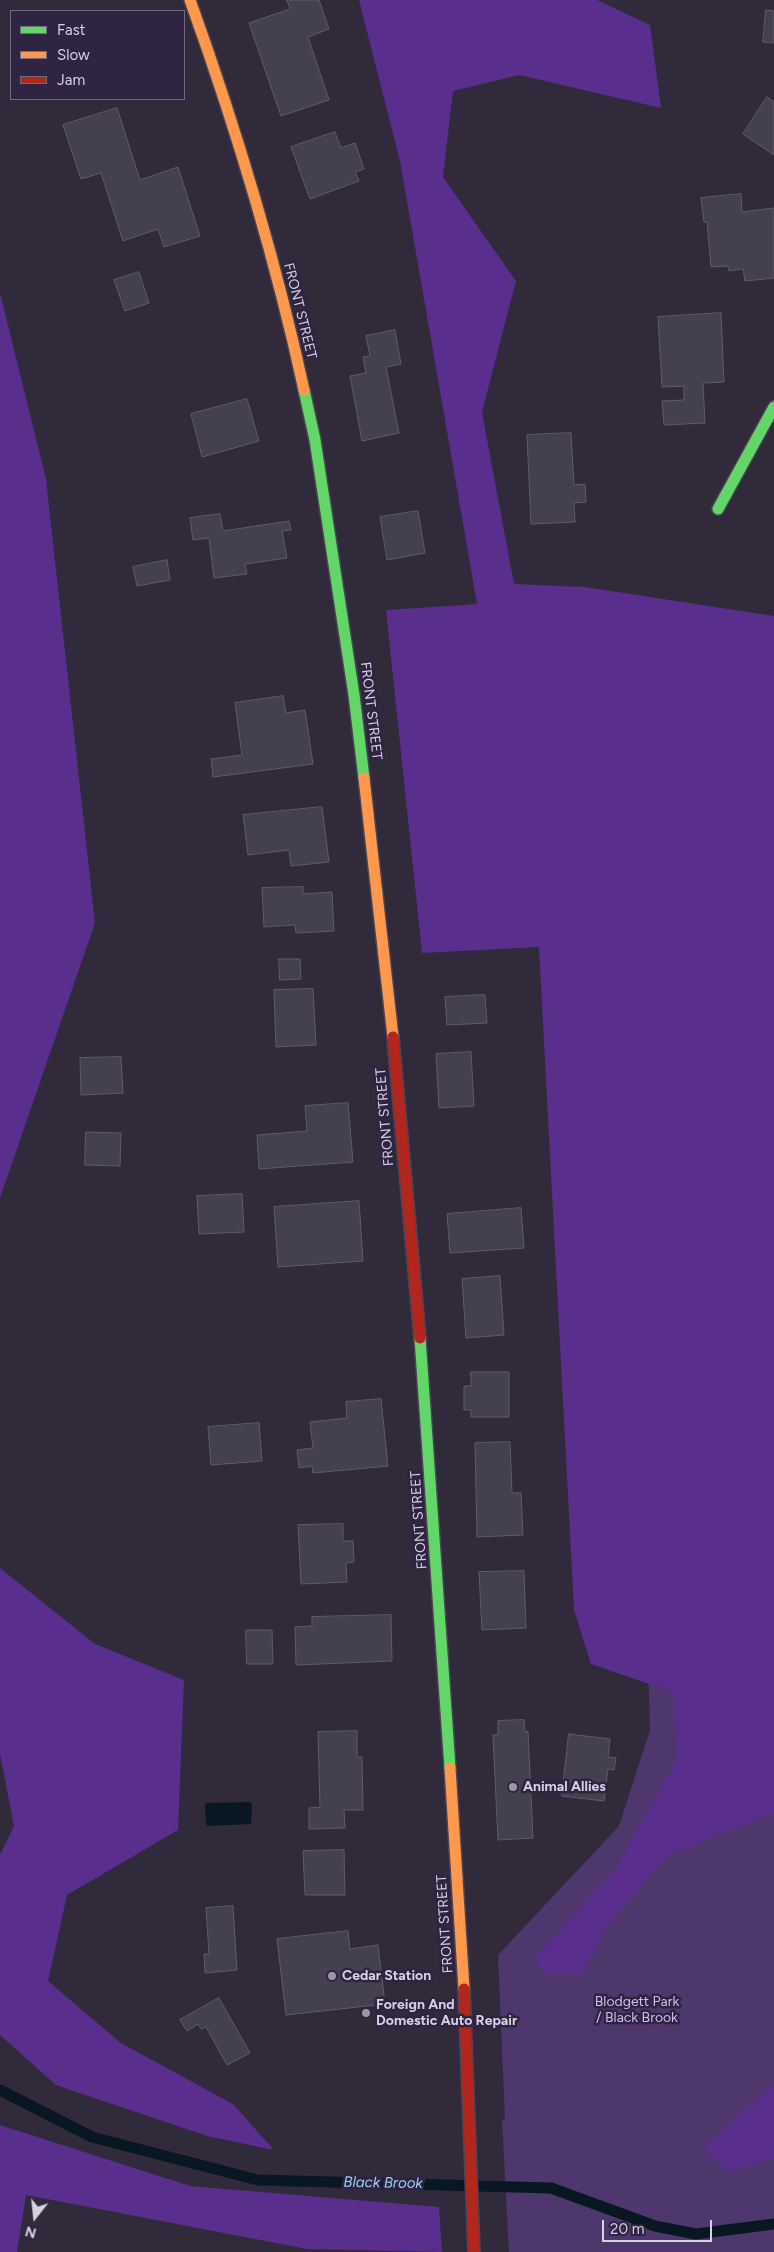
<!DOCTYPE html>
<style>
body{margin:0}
#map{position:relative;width:774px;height:2252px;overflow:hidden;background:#302a3b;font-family:Figtree,sans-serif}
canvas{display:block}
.legend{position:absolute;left:10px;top:10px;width:175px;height:90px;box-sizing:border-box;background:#2f2441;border:1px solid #726982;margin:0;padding:6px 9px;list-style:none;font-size:15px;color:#d6d0e3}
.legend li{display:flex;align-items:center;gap:10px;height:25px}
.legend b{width:25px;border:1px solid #726982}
.north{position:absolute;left:10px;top:2192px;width:50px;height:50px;-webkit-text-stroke:4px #2f2441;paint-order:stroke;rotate:196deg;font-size:14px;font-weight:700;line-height:20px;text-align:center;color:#d6d0e3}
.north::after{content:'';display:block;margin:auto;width:18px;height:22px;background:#d6d0e3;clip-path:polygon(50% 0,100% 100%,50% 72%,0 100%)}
.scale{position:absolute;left:602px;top:2220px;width:110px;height:22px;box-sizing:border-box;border:2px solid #d6d0e3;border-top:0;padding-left:6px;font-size:15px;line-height:18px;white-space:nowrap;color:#d6d0e3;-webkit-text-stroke:4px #2f2441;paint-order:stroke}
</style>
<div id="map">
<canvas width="774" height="2252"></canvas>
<ul class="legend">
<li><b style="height:6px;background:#63d668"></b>Fast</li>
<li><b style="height:6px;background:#ff974d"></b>Slow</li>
<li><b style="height:6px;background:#b3261e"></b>Jam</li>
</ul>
<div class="north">N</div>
<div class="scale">20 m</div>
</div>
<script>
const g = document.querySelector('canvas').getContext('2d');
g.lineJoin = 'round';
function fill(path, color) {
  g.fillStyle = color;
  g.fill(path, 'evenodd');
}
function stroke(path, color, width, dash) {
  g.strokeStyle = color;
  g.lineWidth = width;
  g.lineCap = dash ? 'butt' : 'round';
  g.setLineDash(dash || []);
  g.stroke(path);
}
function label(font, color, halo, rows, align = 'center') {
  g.font = font + ' Figtree,sans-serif';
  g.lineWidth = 5;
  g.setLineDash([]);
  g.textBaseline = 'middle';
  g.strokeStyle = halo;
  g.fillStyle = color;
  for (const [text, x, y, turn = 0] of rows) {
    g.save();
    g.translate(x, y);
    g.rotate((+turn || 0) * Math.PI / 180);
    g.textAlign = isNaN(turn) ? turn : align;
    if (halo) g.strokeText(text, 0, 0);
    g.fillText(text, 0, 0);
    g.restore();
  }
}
fill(new Path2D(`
 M774 911V2252H509L502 2120H505L498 1955 619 1826 650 1730 640 1396Z`), '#4d376d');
fill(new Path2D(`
 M359 0H597L650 25 661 108 519 75 453 91 443 177 516 281 482 412 514 584 585 587 774 616V1813L667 1856 606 1928 583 1973 543 1974 535 1957 617 1867 677 1758 675 1693 591 1664 574 1610 539 947 422 953 386 610 477 604 400 161Z
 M0 293 46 479 95 923 0 1198Z
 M0 1568 95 1644 184 1680 178 1830 67 1895 48 1981 121 2043 233 2104 274 2150 207 2136 56 2085 0 2035V1855L14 1826 0 1754Z
 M774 2083V2158L727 2173 704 2148Z
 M0 2125 190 2186 439 2207 442 2252 307 2249 26 2195 17 2252H0Z`), '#592e8c');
fill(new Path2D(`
 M250 1802 252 1805 251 1824 208 1826 206 1824 205 1805 207 1803Z`), '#091722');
stroke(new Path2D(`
 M0 2090 92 2137 258 2180 551 2188 655 2226 696 2234 774 2224`), '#091722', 11);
const building = new Path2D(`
 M287 0H319L329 29 308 37 329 100 281 116 249 23 290 9Z
 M766 10 774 11V43L763 42Z
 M767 97 774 102V155L743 134Z
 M117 108 140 180 178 167 200 236 164 247 158 229 123 241 101 173 81 179 63 125Z
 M335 132 341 148 355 143 364 169 355 172 359 181 310 199 291 147Z
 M741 194 742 212 774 208V278L745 281 743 269 729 271 728 266 711 267 707 222H704L701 198Z
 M139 272 149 303 125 311 114 280Z
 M721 313 724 382 703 383 705 423 664 425 662 401 684 400V386L662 387 658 317Z
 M395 330 401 364 386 367 399 433 362 441 350 376 366 373 363 357 370 356 366 336Z
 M247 399 259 441 202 457 191 414Z
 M571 433 574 485 585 484 586 502 574 503 575 522 531 524 527 435Z
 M418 511 425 553 387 560 380 517Z
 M220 514 223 531 289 521 291 530 282 531 287 558 245 564 247 574 214 578 209 538 193 540 190 518Z
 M167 560 170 580 137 586 133 567Z
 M283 696 286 713 305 710 313 764 213 777 211 759 242 755 235 703Z
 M322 807 329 862 291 866 289 850 248 855 243 815Z
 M303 887V894L332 892 334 931 296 933 295 925 264 927 262 888Z
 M279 959H300L301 979 280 980Z
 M313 989 316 1045 276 1047 274 990Z
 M485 995 487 1023 447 1025 445 997Z
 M471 1052 474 1106 439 1108 436 1054Z
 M121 1057 123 1093 81 1095 80 1058Z
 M348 1103 353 1162 259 1169 257 1135 307 1131 305 1106Z
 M86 1132 121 1133 120 1166 85 1165Z
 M242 1194 244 1232 199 1234 197 1196Z
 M359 1201 363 1261 278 1267 274 1207Z
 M521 1208 524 1248 450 1253 447 1214Z
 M500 1276 504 1335 466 1338 462 1279Z
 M471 1372H509V1417H471V1410H464V1386H471Z
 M381 1399 388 1466 313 1473 312 1466 299 1468 297 1450 313 1448 310 1422 347 1418 346 1402Z
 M259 1423 262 1461 211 1465 208 1427Z
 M510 1442 512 1493H521L523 1535 477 1537 475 1443Z
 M343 1524V1541H353L354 1562 346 1563 347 1582 301 1584 298 1525Z
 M524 1571 526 1628 482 1630 479 1572Z
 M391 1615 392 1661 296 1665 295 1627 312 1626V1617Z
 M246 1630H272L273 1664H247Z
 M524 1720 525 1732 528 1731 533 1838 498 1840 493 1735H498V1721Z
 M357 1731V1757H362L363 1810H344L345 1828 309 1829V1808L320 1807 318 1732Z
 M569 1734 610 1739 608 1757 616 1758 614 1770 608 1769 604 1801 562 1796Z
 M344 1850 345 1895H305L303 1851Z
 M233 1906 237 1970 205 1973 204 1954H209L206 1908Z
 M348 1931 350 1949 378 1945 385 2004 286 2015 277 1939Z
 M219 1998 250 2053 227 2065 206 2027 201 2029 198 2024 187 2031 180 2020Z`);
fill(building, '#45404d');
stroke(building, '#605a69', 1);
const fast = new Path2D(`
 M304 390 315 440 354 695 364 778
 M718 509 774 407
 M420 1338 450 1768`);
const slow = new Path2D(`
 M190 0C236 128 275 257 304 390
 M364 778 393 1037
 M450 1768 464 1989`);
const jam = new Path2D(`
 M393 1037 420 1338
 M464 1989 474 2252`);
stroke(fast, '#4a4553', 14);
stroke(slow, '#4a4553', 14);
stroke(jam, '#4a4553', 14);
stroke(fast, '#63d668', 11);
stroke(slow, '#ff974d', 11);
stroke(jam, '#b3261e', 11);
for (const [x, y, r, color] of [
 [513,1787,5,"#9c96a8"],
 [332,1976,5,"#9c96a8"],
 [366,2013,5,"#9c96a8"]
]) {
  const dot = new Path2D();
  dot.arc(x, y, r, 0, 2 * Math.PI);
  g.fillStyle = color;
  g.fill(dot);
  stroke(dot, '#2f2441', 2);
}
label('14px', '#d6d0e3', '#2f2441', [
 ["FRONT STREET",300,311,76],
 ["FRONT STREET",371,711,83],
 ["FRONT STREET",385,1117,-95],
 ["FRONT STREET",419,1520,-94],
 ["FRONT STREET",445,1924,-94]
]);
label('bold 14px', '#d6d0e3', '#2f2441', [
 ["Animal Allies",523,1787],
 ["Cedar Station",342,1976],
 ["Foreign And",376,2005],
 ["Domestic Auto Repair",376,2021]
], 'left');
label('14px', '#cebcf2', '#2f2441', [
 ["Blodgett Park",637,2002],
 ["/ Black Brook",637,2018]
]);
label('italic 15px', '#99cef5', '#2f2441', [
 ["Black Brook",383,2183,1]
]);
</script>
